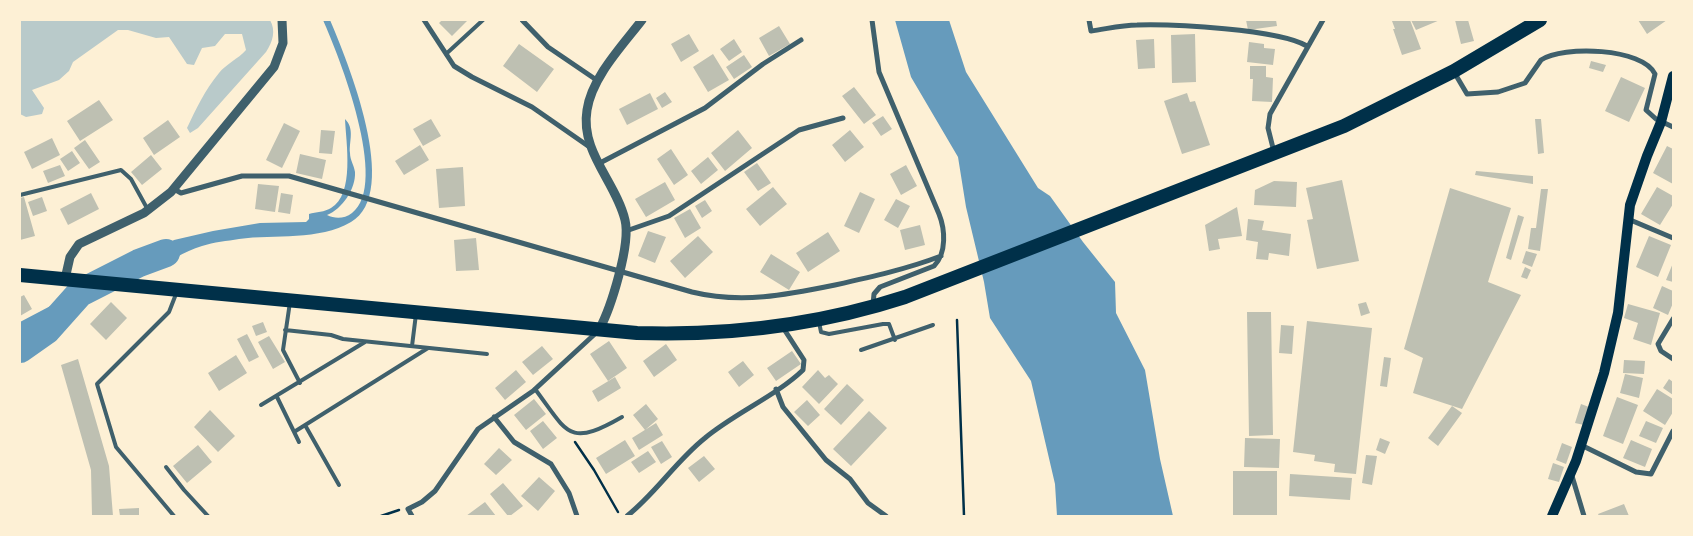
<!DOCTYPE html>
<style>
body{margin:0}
#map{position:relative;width:1693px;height:536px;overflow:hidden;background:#fdf0d5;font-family:Arial,sans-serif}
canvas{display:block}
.frame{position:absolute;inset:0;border:21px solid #fdf0d5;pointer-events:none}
</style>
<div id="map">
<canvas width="1693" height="536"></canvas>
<div class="frame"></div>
</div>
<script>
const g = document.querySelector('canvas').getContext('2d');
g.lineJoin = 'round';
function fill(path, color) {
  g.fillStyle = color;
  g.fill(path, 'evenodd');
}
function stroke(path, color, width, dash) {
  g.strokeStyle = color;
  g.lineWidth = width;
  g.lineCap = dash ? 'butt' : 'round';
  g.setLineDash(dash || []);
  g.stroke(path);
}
fill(new Path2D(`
 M20 20H270C276 31 273 41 266 52L198 128 190 133 187 128C196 109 205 90 219 73 226 64 238 59 246 50L242 34H225L215 46 202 48 194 65 187 64 169 37 156 38 128 30H118L73 62 69 71 59 80 32 90 44 108 42 114 26 117 20 114Z`), '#b9caca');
fill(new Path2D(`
 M323 20H330C347 60 402 193 351 222 319 241 275 234 239 239 227 241 214 242 202 246 184 251 168 264 150 268 140 270 126 266 116 265L132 254 160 248 174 240 213 231 260 223 306 222 309 219V214C316 212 325 212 331 208 355 194 346 143 345 119 355 129 349 141 350 153 350 160 354 165 355 172 356 189 342 209 327 215 335 219 344 219 352 213 390 184 339 56 323 20Z
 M895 20H949L966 72 1038 188 1050 196 1083 242 1115 282 1116 313 1145 370 1160 459 1173 516H1057L1055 484 1031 381 990 318 984 282 966 207 958 157 911 77Z
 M71 289 107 294C73 305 54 338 20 350V346L32 339 35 334 31 330 20 334V322L58 302Z`), '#669bbc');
stroke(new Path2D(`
 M20 349 47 330 80 293 139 263 166 253`), '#669bbc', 28);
fill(new Path2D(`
 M442 20H468L452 36 439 23Z
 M1246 20H1276L1277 26 1248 30Z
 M1396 20H1410L1421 49 1402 55 1393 29H1395L1392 21Z
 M1411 20H1440L1416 30Z
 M1455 20H1468L1474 41 1461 44Z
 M1638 20H1667L1647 34Z
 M779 26 790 44 769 56 759 38Z
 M689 34 699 51 681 62 671 44Z
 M1195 34 1196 82 1172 83 1171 35Z
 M734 39 742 52 729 61 720 49Z
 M1154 39 1155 68 1138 69 1136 40Z
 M1249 42 1264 44V48L1275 49 1273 65 1247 62Z
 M519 44 554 69 537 92 503 66Z
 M713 54 729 80 708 92 693 67Z
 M744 55 752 67 734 79 726 67Z
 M1591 61 1606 65 1603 72 1589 68Z
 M1250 66H1266V77L1273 78 1272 102 1252 101 1253 79H1250Z
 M1621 77 1645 88 1629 122 1605 111Z
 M854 87 876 115 864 124 842 96Z
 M665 92 672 102 662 108 656 98Z
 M650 93 658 109 627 125 619 109Z
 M1187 93 1190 102 1195 101 1210 145 1182 154 1164 101Z
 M99 100 113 120 80 141 67 121Z
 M883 116 892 129 881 136 872 123Z
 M431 119 441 136 423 146 413 129Z
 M1535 119H1541L1544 153 1538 154Z
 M168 120 180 137 154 155 143 138Z
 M284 123 300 131 282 168 266 160Z
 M321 130 335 131 332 154 319 153Z
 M738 130 752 148 725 171 711 153Z
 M850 130 864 147 845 162 832 145Z
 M52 138 60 155 32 169 24 152Z
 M85 140 100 162 89 169 74 148Z
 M420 145 429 160 404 175 395 161Z
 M1667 146 1673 149V184L1653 173Z
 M671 149 688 175 674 185 657 159Z
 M72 151 80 163 68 171 60 159Z
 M300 154 326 160 322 179 296 173Z
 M151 155 162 169 142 185 131 172Z
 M708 157 718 170 701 184 691 171Z
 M757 163 771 183 758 191 744 172Z
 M60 165 65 176 48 183 43 171Z
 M906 165 917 186 901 195 890 174Z
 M463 167 465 206 439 208 436 169Z
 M1476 171 1533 176V184L1475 175Z
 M1342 180 1359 261 1317 269 1307 220 1313 219 1306 188Z
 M1274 181 1297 182 1296 207 1254 205 1255 190Z
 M665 182 675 200 646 217 635 199Z
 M258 184 279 186 275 212 255 209Z
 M773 187 787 204 760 226 746 209Z
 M1657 187 1673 196V204L1660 225 1641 214Z
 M1450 188 1511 208 1488 282 1521 295 1462 409 1413 393 1423 358 1404 349Z
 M1541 189H1548L1540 251 1528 249 1531 228H1536Z
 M860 192 875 199 859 233 844 226Z
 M91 193 99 209 68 225 60 209Z
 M281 193 293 195 290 214 278 212Z
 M24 197 35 236 20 240V198Z
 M42 197 47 211 33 216 28 202Z
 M896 199 910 206 898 228 884 220Z
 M705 200 712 211 702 218 695 206Z
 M1237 207 1242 236 1218 239 1220 249 1209 251 1205 225Z
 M690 209 701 228 685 238 674 218Z
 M1518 215 1524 217 1511 260 1506 258Z
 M1248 219 1264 221 1262 230 1291 234 1289 256 1269 253 1268 260 1256 259 1258 242 1246 240Z
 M920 225 925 245 905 250 900 230Z
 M648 231 666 237 655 263 638 256Z
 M828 232 840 251 808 272 796 253Z
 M698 236 713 252 685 278 670 261Z
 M1649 236 1671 245 1658 277 1636 267Z
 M476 238 479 270 456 271 454 240Z
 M1526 251 1537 254 1532 267 1522 263Z
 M771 254 800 272 789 290 760 272Z
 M1673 263V282L1666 280Z
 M1525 267 1531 270 1527 279 1521 277Z
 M1662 286 1673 291V303L1668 315 1653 308Z
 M24 295 32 309 20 316V297Z
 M111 302 127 318 106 340 90 324Z
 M1366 302 1370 313 1361 316 1358 304Z
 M1628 304 1660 313 1651 345 1633 339 1638 323 1624 318Z
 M1247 312H1271L1273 435 1249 436Z
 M1307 321 1372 328 1356 474 1334 472 1335 464 1314 461 1315 455 1293 452Z
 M263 322 267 332 256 336 252 326Z
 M1281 325 1294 326 1292 354 1279 353Z
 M247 334 259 357 249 362 237 339Z
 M269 336 285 362 273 369 258 342Z
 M609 341 627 368 608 381 590 354Z
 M666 344 677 360 654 377 643 361Z
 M542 346 553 359 533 375 522 362Z
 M792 351 801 364 776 381 767 368Z
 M236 355 247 373 219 391 208 373Z
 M1384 357 1391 358 1387 387 1380 386Z
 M78 359 109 466 113 516H92L91 470 61 365Z
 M1624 360 1645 361 1644 374 1623 373Z
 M743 361 754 375 739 387 728 372Z
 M516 370 526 382 505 400 495 388Z
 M818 370 825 378 829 375 838 384 819 404 802 387Z
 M1625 374 1643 378 1639 398 1620 393Z
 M615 377 621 388 598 402 592 391Z
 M1669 379 1673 382V395L1663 388Z
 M847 384 864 400 841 425 824 409Z
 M1657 389 1673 399V412L1665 425 1643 411Z
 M1617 397 1638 405 1623 444 1603 436Z
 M534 399 546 414 526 430 514 415Z
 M807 400 820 415 808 426 794 412Z
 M646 404 658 419 645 430 633 415Z
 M1581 404 1589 407 1584 425 1575 423Z
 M1452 406 1462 413 1438 446 1428 438Z
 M210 410 235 436 218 452 194 427Z
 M869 411 887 428 851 466 833 449Z
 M543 421 557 438 543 449 530 431Z
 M1646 421 1663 428 1656 443 1639 436Z
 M656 423 663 435 639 450 632 438Z
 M1245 438 1280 439 1279 468 1244 467Z
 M1380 438 1390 442 1385 454 1376 450Z
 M625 440 635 456 606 474 596 458Z
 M1631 440 1652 449 1645 467 1623 458Z
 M662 441 672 457 661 464 651 447Z
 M1562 443 1572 447 1566 464 1556 460Z
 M198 445 212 462 187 483 173 466Z
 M499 448 512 460 496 475 484 464Z
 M648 451 656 462 639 473 631 462Z
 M1366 455 1377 456 1372 485 1362 483Z
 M704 456 715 469 699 482 688 468Z
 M1553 463 1564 467 1559 482 1548 479Z
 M1233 471H1277V515H1233Z
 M1290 474 1352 478 1350 500 1289 496Z
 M539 477 555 491 538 511 521 496Z
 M503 483 523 506 510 516H508L490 494Z
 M485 502 496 516H466Z
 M1624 504 1629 516H1599L1598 514Z
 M139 508V516H120L119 509Z`), '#bec0b2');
stroke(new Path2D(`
 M957 320 964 516
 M575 442 594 470 618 512
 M381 516 399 510`), '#003049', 2.5);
stroke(new Path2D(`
 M446 54 483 20
 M20 195 121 170 131 179 148 210
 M290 302 283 350 300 383
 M819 322 821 332 829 334 883 324H889L895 340
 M285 330 331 335 343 339 487 354
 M412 346 416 314
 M861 350 933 325
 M535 389C568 433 568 448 622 417
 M277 397 299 442
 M261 405 365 342
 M305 425 339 485
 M294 432 428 348
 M166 467 184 490 208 516
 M174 516 116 447 97 384 169 312 176 294`), '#3f606c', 4);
stroke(new Path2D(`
 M424 20 454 66 472 77 532 107 591 148
 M522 20 548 47 598 81
 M872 20 879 72 939 214C945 229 947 253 934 266L880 287 874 294 873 304
 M1089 20 1091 31C1106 29 1122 25 1137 25 1173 24 1278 29 1307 46
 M1454 72 1467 94 1498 92 1525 83 1541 60C1563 45 1643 48 1655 74L1646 110 1656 119 1673 127
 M1274 152 1268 128 1270 114 1323 20
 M598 164 705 108 763 64 801 40
 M174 189 181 193 242 176H289L692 292C741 304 786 295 835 285 871 277 907 269 941 256
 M1628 219 1673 238
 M626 231 669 216 799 130 843 118
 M1673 319 1658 344 1661 351 1673 359
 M776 389 783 407 826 460 850 479 868 503 886 516
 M494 417 514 442 551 464 569 493 577 516
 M1581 445 1636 472 1651 474 1673 431
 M1572 476 1584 516
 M412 516 408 509 422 502 435 491 478 429 533 391 597 332
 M627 516C656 493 676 461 705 438 735 413 776 396 803 370L804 360 782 326`), '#3f606c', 5);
stroke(new Path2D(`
 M65 279 70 257 79 244 144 213 171 192 274 67 283 43 282 20
 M599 330C611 308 631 244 625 220 616 182 580 152 587 110 592 77 622 46 642 20`), '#3f606c', 9);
stroke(new Path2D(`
 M1552 516 1576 461 1604 373 1618 313 1630 205 1647 156 1661 122 1673 76`), '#003049', 10);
stroke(new Path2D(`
 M20 275 637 333C728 336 819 325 905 297L1344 126 1454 71 1540 20`), '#003049', 14);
</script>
